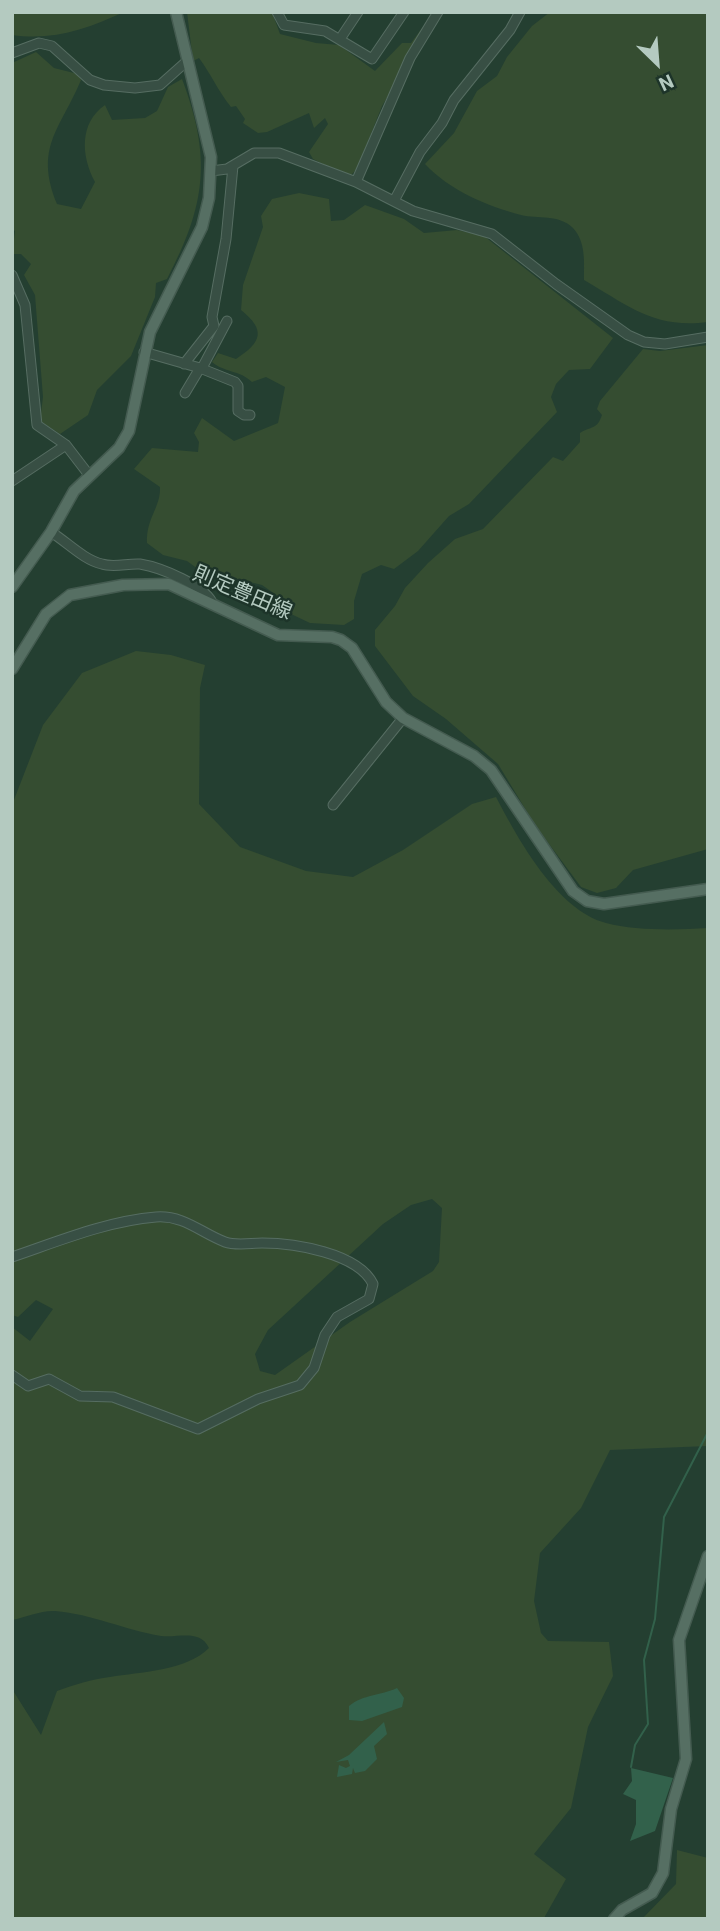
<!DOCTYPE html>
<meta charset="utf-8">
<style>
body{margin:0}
#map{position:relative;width:720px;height:1931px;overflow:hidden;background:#243f31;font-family:Roboto,sans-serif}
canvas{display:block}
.frame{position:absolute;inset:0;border:14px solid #b4cac0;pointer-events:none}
.north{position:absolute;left:622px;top:28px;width:70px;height:70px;-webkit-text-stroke:5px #1d3429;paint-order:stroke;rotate:155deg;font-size:19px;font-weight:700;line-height:28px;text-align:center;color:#b4cac0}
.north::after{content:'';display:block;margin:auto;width:24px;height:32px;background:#b4cac0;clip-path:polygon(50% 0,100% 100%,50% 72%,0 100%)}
</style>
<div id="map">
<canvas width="720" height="1931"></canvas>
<div class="frame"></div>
<div class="north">N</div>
</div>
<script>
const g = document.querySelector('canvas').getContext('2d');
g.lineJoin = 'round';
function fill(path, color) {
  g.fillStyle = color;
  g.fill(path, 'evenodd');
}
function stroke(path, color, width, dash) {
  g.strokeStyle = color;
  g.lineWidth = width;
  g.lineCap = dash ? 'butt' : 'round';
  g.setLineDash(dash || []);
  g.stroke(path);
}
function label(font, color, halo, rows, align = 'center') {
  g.font = font + ' Roboto,"Noto Sans JP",sans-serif';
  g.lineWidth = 5;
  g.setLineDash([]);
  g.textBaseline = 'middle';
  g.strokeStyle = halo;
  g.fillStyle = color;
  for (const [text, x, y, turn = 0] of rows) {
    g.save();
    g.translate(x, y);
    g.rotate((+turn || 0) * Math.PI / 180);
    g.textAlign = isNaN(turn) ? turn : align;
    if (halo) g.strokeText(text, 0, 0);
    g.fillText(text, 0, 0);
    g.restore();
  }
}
fill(new Path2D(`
 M12 12H124C87 29 53 41 12 35Z
 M187 12H272L280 34 316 43 339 45 375 71 402 43H411L434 12H439L382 106 357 169 349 177 313 159 309 152 328 124 325 118 314 128 309 113 267 132 258 133 243 123 245 119 236 106 231 107C218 91 211 74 199 58L193 61Z
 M550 12H708V322C654 329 629 306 584 280 584 262 586 242 573 228 559 214 538 219 521 215 487 206 449 190 425 164L454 133 477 91 497 76 507 57 532 26Z
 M36 52 54 68 78 74 81 80C60 130 34 147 57 204L81 209 95 182C81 156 79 123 105 105L112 120 145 118 157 111 168 87 182 79C212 158 206 205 167 279L156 283 155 297 131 356 97 390 88 415 60 434 40 421 43 397 35 295 24 275 31 264 21 254H12L15 231 12 229V63Z
 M299 193 329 199 331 221 344 220 365 205 404 219 424 233 457 230 484 236 613 338 590 369 569 370 556 384 551 397 557 412 469 504 449 516 418 551 394 569 381 565 362 574 354 601V619L344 625 310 623 291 614 282 599 262 585 198 569 187 561 163 555 147 543C146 518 161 507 160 487L134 469 152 448 198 452 199 442 194 433 202 418 234 441 278 423 285 387 266 377 252 382C240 370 225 373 212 362L218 353 236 359C262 342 266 330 241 310L243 285 263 227 261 216 272 199Z
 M708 345V849L633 870 616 888 597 893 581 887 535 825 498 764 446 719 413 696 375 646V630L395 606 405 588 428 563 455 539 483 529 553 457 563 461 580 442V433C591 426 597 430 602 415L597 409 600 401 643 349 660 351Z
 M136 651 171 655 205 665 200 688 199 804 240 847 306 871 353 877 403 850 472 804 496 797C518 839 557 910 606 923 636 931 677 930 708 928V1446L610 1450 581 1508 540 1553 534 1601 541 1633 548 1641 609 1642 613 1676 588 1727 571 1808 534 1854 566 1879 544 1918 12 1919V1689L41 1735 57 1691C74 1685 92 1679 110 1677 140 1672 186 1671 209 1648 200 1629 179 1638 161 1636 125 1630 92 1614 55 1611 42 1610 26 1617 12 1620V1327L30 1341 53 1309 36 1300 18 1317 12 1315V805L43 725 82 673ZM432 1199 442 1208 439 1262 433 1271 350 1322 275 1375 260 1371 255 1354 268 1330 383 1224 411 1205Z
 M677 1850 708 1858V1919H642L676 1884Z`), '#354d31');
fill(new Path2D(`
 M397 1688 404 1698 402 1707 362 1721 349 1720V1706C364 1694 380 1696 397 1688Z
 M384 1722 387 1734 374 1746 377 1759 365 1771 355 1773 353 1768 352 1774 337 1777 339 1765 346 1768 350 1766 348 1760 336 1762 349 1755Z
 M631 1768 673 1778 655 1831 630 1841 636 1824V1800L623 1794 632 1781Z`), '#32614b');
stroke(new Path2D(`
 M631 1767 635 1745 648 1724 644 1660 655 1619 664 1517 708 1432`), '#32614b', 2);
const minor = new Path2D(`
 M277 12 284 25 325 31 372 59 404 12
 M340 39 358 12
 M12 53 39 43 52 46 90 80 104 85 135 88 160 85 187 61
 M211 171 227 169 254 153H279L356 182 413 211 492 234 556 284 628 335 644 342 665 344 708 337
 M356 182 410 58 438 12
 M394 201 420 152 442 123 454 100 510 30 520 12
 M12 275 25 305 37 425 66 445 89 475
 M144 352 200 368 185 393
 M184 364 214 326 212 317 226 239 233 166
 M200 368 235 382 238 386V411L244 415H250
 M202 368 227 321
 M12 481 66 445
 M51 532C67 542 84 560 102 564 114 568 128 563 140 564 159 567 208 586 213 605
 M333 805 403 718
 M12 1257C59 1241 107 1221 156 1217 184 1215 201 1233 225 1242 236 1246 251 1243 262 1243 294 1243 358 1253 373 1284L369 1299 337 1317 325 1335 314 1368 300 1385 258 1399 198 1429 113 1397 80 1396 49 1379 28 1386 12 1375`);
const major = new Path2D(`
 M12 587 51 532 74 491 119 448 129 431 150 332 202 227 209 198 211 157 176 12
 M12 669 46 614 70 595 123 585 169 584 278 635 332 637 341 640 352 648 386 702 403 718 474 756 491 770 573 891 587 901 604 904 708 889
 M614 1919 622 1910 652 1893 663 1873 671 1809 686 1759 679 1640 708 1556`);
stroke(minor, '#566d62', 11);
stroke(major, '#445b50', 13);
stroke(minor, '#384f44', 9);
stroke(major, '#566f63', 10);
label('21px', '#b4cac0', '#1d3429', [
 ["則定豊田線",242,594,23]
]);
</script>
